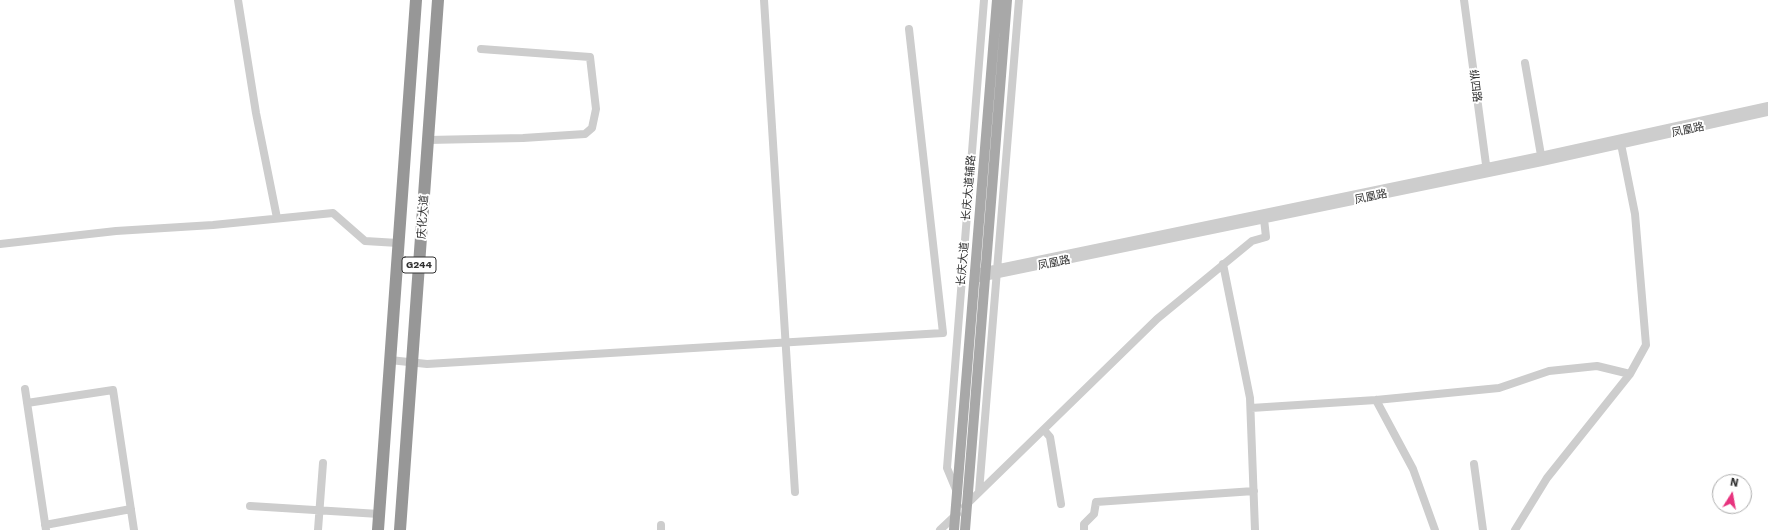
<!DOCTYPE html>
<meta charset="utf-8">
<style>
body{margin:0}
#map{position:relative;width:1768px;height:530px;overflow:hidden;background:#fff;font-family:"Work Sans",sans-serif}
canvas{display:block}
.north{position:absolute;left:1712px;top:474px;width:40px;height:40px;box-sizing:border-box;background:#fff;border:1px solid #acacac;border-radius:50%;rotate:11deg;font-size:11px;font-weight:700;line-height:16px;text-align:center;color:#303030}
.north::after{content:'';display:block;margin:auto;width:14px;height:18px;background:#e7337e;clip-path:polygon(50% 0,100% 100%,50% 72%,0 100%)}
</style>
<div id="map">
<canvas width="1768" height="530"></canvas>
<div class="north">N</div>
</div>
<script>
const g = document.querySelector('canvas').getContext('2d');
g.lineJoin = 'round';
function stroke(path, color, width, dash) {
  g.strokeStyle = color;
  g.lineWidth = width;
  g.lineCap = dash ? 'butt' : 'round';
  g.setLineDash(dash || []);
  g.stroke(path);
}
function label(font, color, halo, rows, align = 'center') {
  g.font = font + ' "Work Sans","Noto Sans SC",sans-serif';
  g.lineWidth = 4;
  g.setLineDash([]);
  g.textBaseline = 'middle';
  g.strokeStyle = halo;
  g.fillStyle = color;
  for (const [text, x, y, turn = 0] of rows) {
    g.save();
    g.translate(x, y);
    g.rotate((+turn || 0) * Math.PI / 180);
    g.textAlign = isNaN(turn) ? turn : align;
    if (halo) g.strokeText(text, 0, 0);
    g.fillText(text, 0, 0);
    g.restore();
  }
}
stroke(new Path2D(`
 M238 0 256 113 277 218
 M764 0 795 492
 M1464 0 1487 172
 M1525 63 1542 161
 M428 140 523 138 585 134 592 128 596 109 590 57 481 49
 M0 244 116 231 213 225 333 213 365 241 398 243
 M1223 264 1250 398 1255 530
 M980 272 1545 155 1768 106
 M974 279 1542 162 1768 112
 M390 360 427 364 943 333 909 29
 M25 389 46 530
 M1376 400 1413 469 1435 530
 M27 403 113 390 134 530
 M1251 408 1376 400 1499 388 1549 371 1597 366 1630 374
 M1044 430 1050 437 1061 504
 M1474 464 1483 530
 M957 492 947 468 984 0
 M979 492 1019 0
 M250 506 379 514
 M965 506 1157 319 1252 241 1266 237 1264 219
 M45 525 131 509
 M661 525V530
 M318 530 323 463
 M940 530 957 514
 M1084 530V524L1094 514 1096 502 1254 491
 M1515 530 1547 478 1630 374 1646 345 1635 214 1621 144`), '#cdcdcd', 8);
stroke(new Path2D(`
 M954 530 997 0
 M965 530 1007 0`), '#a8a8a8', 10);
stroke(new Path2D(`
 M378 530 416 0
 M400 530 438 0`), '#979797', 12);
for (const [x, y, w] of [
 [419,265,34]
]) {
  const box = new Path2D();
  box.roundRect(x - w / 2, y - 8, w, 16, 3);
  g.fillStyle = '#fff';
  g.fill(box);
  stroke(box, '#303030', 1);
}
label('bold 10px', '#303030', null, [
 ["G244",419,265]
]);
label('11px', '#303030', '#fff', [
 ["纵四路",1475,86,83],
 ["凤凰路",1688,130,-12],
 ["长庆大道辅路",969,188,-85],
 ["凤凰路",1371,197,-12],
 ["庆化大道",423,217,-86],
 ["凤凰路",1054,263,-11],
 ["长庆大道",963,264,-85]
]);
</script>
